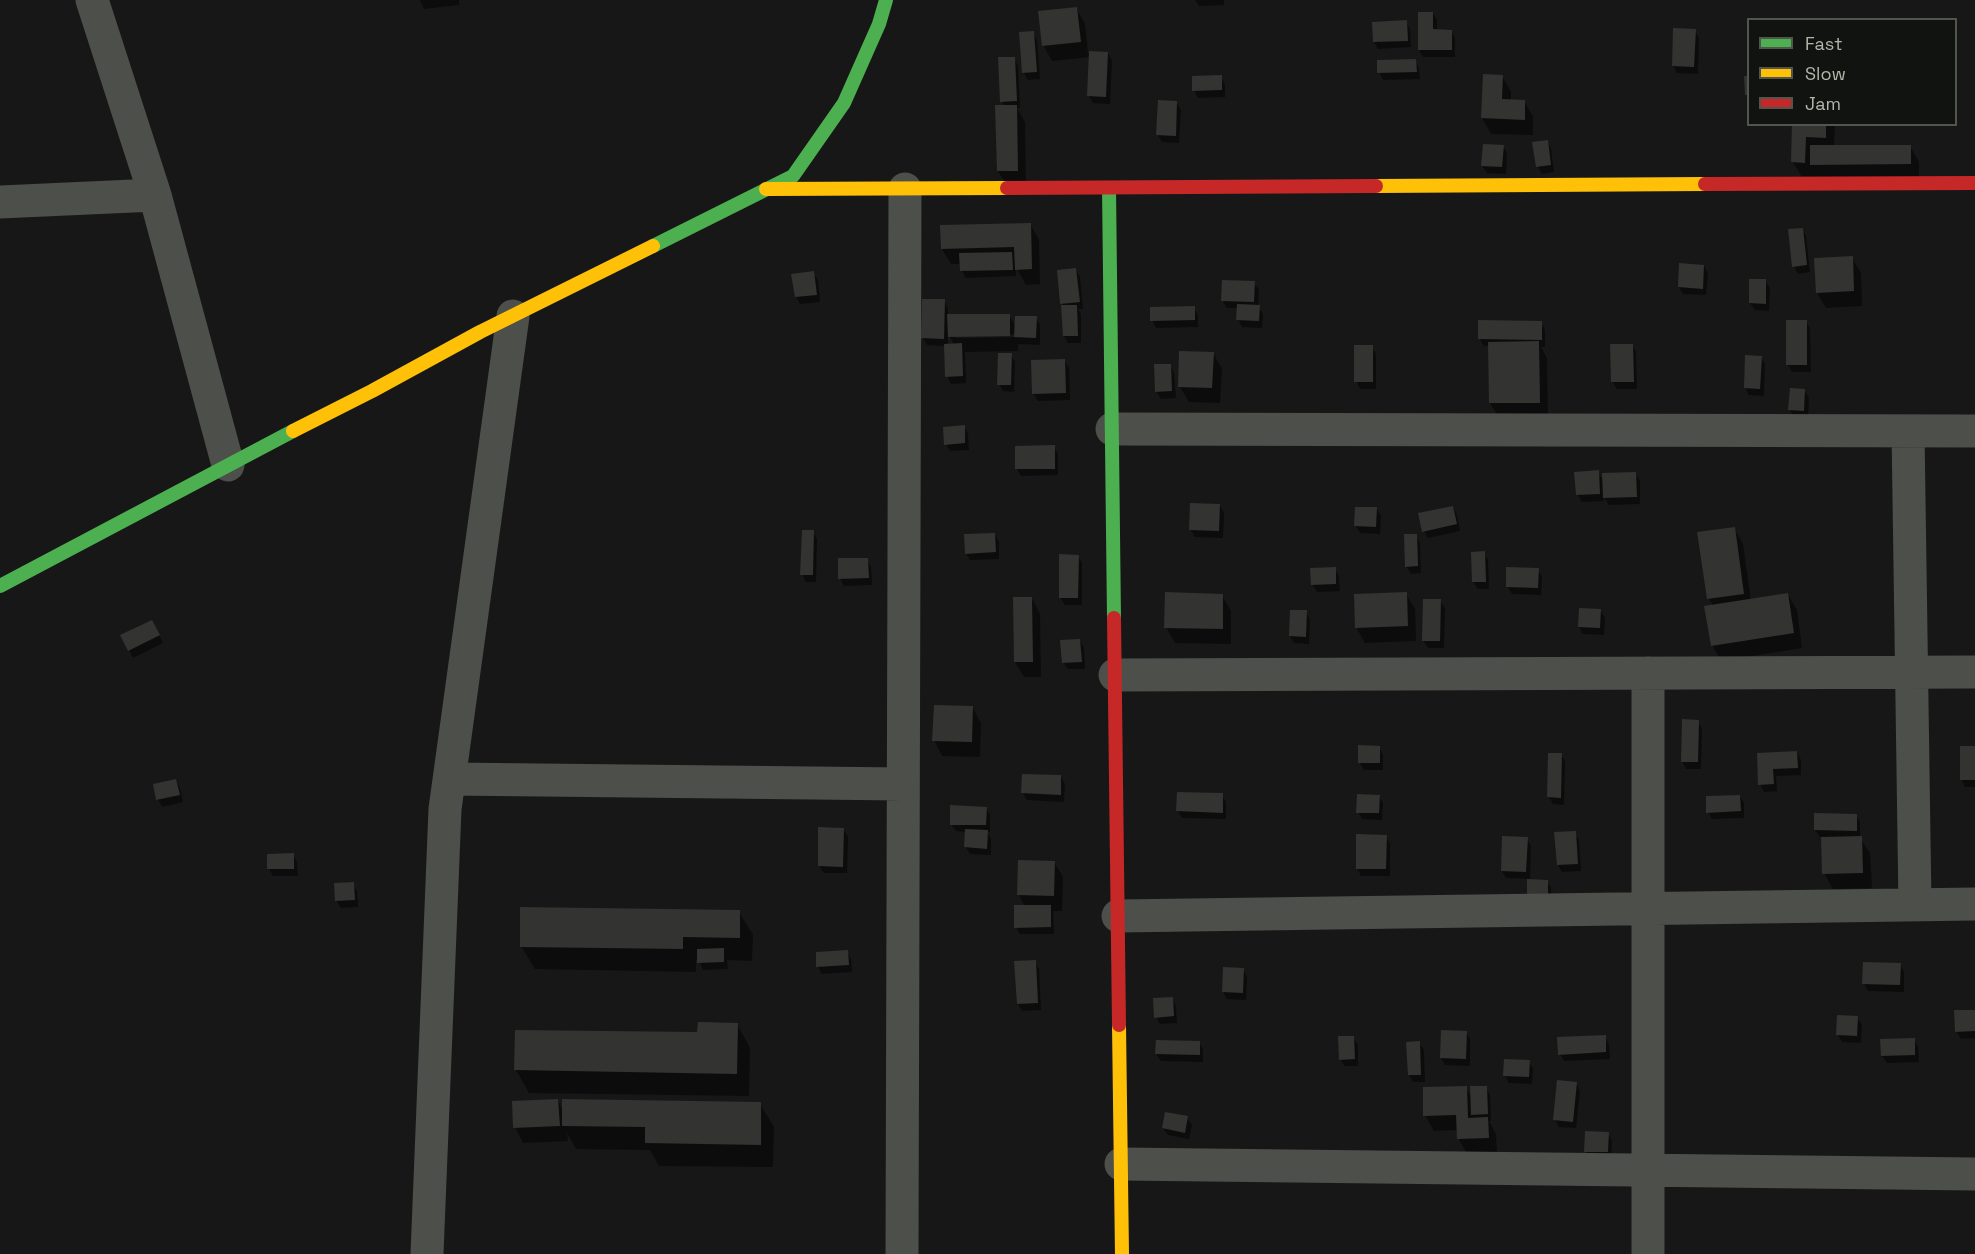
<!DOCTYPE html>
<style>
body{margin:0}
#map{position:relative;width:1975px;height:1254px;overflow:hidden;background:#171717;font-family:"Space Grotesk",sans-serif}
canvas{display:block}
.legend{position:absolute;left:1747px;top:18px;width:210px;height:108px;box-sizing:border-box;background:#111311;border:2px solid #51554e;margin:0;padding:8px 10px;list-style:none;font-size:18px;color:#b1b7a9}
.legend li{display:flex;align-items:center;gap:12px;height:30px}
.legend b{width:30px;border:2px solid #51554e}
</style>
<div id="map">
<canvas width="1975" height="1254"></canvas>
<ul class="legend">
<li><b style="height:8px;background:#4caf50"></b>Fast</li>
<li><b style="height:8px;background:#ffc107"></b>Slow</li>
<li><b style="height:8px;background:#c62828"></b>Jam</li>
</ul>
</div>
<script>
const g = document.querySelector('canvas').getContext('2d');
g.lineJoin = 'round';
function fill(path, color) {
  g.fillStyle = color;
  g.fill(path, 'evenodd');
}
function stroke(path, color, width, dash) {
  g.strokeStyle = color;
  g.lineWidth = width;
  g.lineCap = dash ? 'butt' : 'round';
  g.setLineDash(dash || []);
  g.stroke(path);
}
fill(new Path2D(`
 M420 0H459V5L424 9Z
 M1195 0H1224V5L1199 6Z
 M1076 8 1085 24 1088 53H1108L1112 61 1110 104 1093 103 1089 96 1090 57 1052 61 1043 45Z
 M1433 13 1437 20V31H1451L1455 38V57H1423L1419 50Z
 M1406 22 1410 29 1411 47 1378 49 1374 42Z
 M1695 31 1699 38 1698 74 1677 73 1673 65Z
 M1033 32 1037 40 1040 79 1028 80 1023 72Z
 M1014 58 1018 66 1020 108H1017L1025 122 1026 186H1007L998 171 1005 107 1002 101Z
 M1415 61 1419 68 1420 79 1383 80 1379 72Z
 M1484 76H1502L1511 92V101H1524L1533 117V135L1491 134 1482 118Z
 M1221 77 1225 84V97L1198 98 1194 90Z
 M1176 102 1181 110 1179 143 1162 142 1158 135Z
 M1794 124H1835L1834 147 1910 146 1919 162V179L1802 177 1793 162Z
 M1547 141 1551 149 1554 172 1542 174 1537 166Z
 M1503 146 1507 153 1506 174 1487 173 1482 166Z
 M1030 224 1039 240 1040 284 1026 285 1016 267V276L966 278 962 271 961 264H951L942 249Z
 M1802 229 1806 236 1810 272 1798 274 1794 266Z
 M1852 258 1861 273 1862 306 1826 308 1817 293Z
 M1704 266 1708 273 1706 295 1683 294 1679 287Z
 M1075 269 1080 277 1083 309H1078L1081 314V343H1068L1064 336 1062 303Z
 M813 273 818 280 820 302 800 304 796 297Z
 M1765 281 1770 288 1769 311 1755 310 1750 303Z
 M1254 283 1259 290 1258 307 1263 314 1262 328 1242 327 1238 319 1239 308H1227L1223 301Z
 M944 301 948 308V316L1009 315 1016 327 1036 318 1040 325V345L1018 344V351L965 352 966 383 951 384 947 376 945 346 927 345 923 338ZM948 333 954 345H948ZM1018 334V337L956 338V335Z
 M1194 308 1198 315V327L1156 328 1152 320Z
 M1806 321 1810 328 1811 372H1792L1788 365 1787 322Z
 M1541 323 1545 330V347H1541L1547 358 1548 418H1499L1490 403V346H1484L1479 338Z
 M1632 345 1636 352 1637 389H1617L1612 381Z
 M1372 347 1376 354V389H1360L1356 381Z
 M1213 353 1222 369 1220 403 1189 402 1180 387Z
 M1011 355 1015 362 1014 392 1003 391 999 384Z
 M1761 357 1765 364 1764 396 1749 395 1745 388Z
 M1064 360 1069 368 1070 400 1038 401 1033 393Z
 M1170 365 1174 373 1176 398 1161 399 1156 391Z
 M1804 390 1809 398 1808 418 1794 417 1790 410Z
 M964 426 968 434 969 450 950 451 946 444Z
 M1054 447 1058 454V475L1021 476 1017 469Z
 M1598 472 1604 482 1635 473 1640 481V504L1609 505 1603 495 1604 501 1582 502 1578 495Z
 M1220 506 1224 513 1223 538 1195 537 1191 530Z
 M1453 507 1457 515 1460 531 1428 538 1424 531Z
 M1377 509 1381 516 1380 534 1360 533 1356 526Z
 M1734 528 1743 544 1751 601 1788 595 1797 610 1802 648 1721 661 1712 645 1713 606 1709 599 1699 534Z
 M813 532 817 539 816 582H806L802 574Z
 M995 534 999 542V559L970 560 966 553Z
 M1416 535 1420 543 1421 573 1411 574 1406 566Z
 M1472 553H1484L1488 560 1489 589H1478L1473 582Z
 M1078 556 1082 563V605H1065L1060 597Z
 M867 560 871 567 872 585 844 586 840 578Z
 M1335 569 1339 576 1340 591 1317 592 1312 584Z
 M1538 570 1542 577 1541 595 1512 594 1507 586Z
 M1406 594 1415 609 1416 641 1365 643 1356 627Z
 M1222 595 1231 611V644L1175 643 1166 627Z
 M1032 598 1040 614 1041 677H1024L1015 662Z
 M1440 601 1445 608 1444 648H1428L1423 640Z
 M1601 611 1605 618 1604 635 1583 634 1579 627Z
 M1306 612 1310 619 1309 644 1294 643 1290 636Z
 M156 629 163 643 133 658 122 636Z
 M1080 641 1084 648 1085 669H1068L1063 662Z
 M972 707 981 723 980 757 942 756 934 740Z
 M1698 721 1702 729 1701 769H1686L1682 761Z
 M1360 747H1379L1383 755V770H1364L1360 763Z
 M1975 748V787H1965L1961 779Z
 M1797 752 1801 760V775L1776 776 1777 791 1764 792 1760 784 1758 754Z
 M1561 754 1565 761 1564 805 1553 804 1549 797Z
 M1061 777 1065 784 1064 802 1027 800 1023 793Z
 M176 780 180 788 183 802 162 807 158 799Z
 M1222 795 1226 802V819L1182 818 1178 811Z
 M1379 796 1383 803 1382 820 1362 819 1358 812Z
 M1740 796 1744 803V818L1712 819 1708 812Z
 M986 808 990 815V832H987L991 839V855L970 854 966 847V832L956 831 951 824Z
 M1856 815 1860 822V838L1870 853 1872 888 1833 889 1824 873 1823 837H1820L1815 830Z
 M843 829 848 837 847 873H824L819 866Z
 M1575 833 1579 840 1581 871 1562 872 1558 865 1556 834Z
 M1386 836 1390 844V876H1361L1357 868Z
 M1503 838 1527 839 1531 846 1530 881H1547L1551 888V912L1528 904 1529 879 1506 878 1502 871Z
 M293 854 297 862 298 876H273L269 869Z
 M1054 862 1063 877 1062 911H1053L1054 934H1020L1016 927 1025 907 1019 895Z
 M353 884 357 891 358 907 341 908 336 900Z
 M739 912 753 935 752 961 727 960 728 969 703 970 699 960H696V972L535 969 521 946Z
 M847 952 851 959 852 972 822 974 818 967 817 954Z
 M1035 961 1039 969 1041 1010 1022 1011 1018 1004 1016 962Z
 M1900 964 1904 972V992L1868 991 1864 984Z
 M1243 970 1247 977 1246 1000 1227 999 1223 992Z
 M1172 998 1176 1006 1177 1023 1160 1024 1156 1017Z
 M1975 1012V1038L1961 1039 1956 1031Z
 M1857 1017 1862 1025 1861 1043 1842 1042 1838 1035Z
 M737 1024 750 1048 749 1096 529 1093 516 1070V1031L699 1034Z
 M1442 1031 1466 1032 1470 1039V1066L1445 1065 1441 1058Z
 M1605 1037 1609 1044 1610 1059 1564 1061 1560 1054Z
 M1353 1038 1358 1045V1066H1345L1340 1059Z
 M1914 1039 1918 1047 1919 1062 1887 1063 1882 1056Z
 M1199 1042 1203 1050V1062L1161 1061 1156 1054Z
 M1419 1043 1424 1050 1425 1082H1413L1409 1075Z
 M1529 1062 1533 1069 1532 1084 1509 1083 1505 1076Z
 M1576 1083 1580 1091 1576 1128 1559 1127 1555 1120Z
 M1486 1087 1490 1095 1491 1121H1489L1496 1134 1497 1153 1467 1154 1458 1138V1130L1434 1131 1425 1115 1466 1088 1472 1097Z
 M558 1101 563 1111 760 1104 774 1127 773 1167 659 1166 650 1150 576 1149 567 1133 568 1141 523 1143 515 1127Z
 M1187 1118 1192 1125 1189 1139 1168 1135 1163 1128Z
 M1608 1133 1612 1141 1611 1159H1590L1586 1151Z`), '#0007');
fill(new Path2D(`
 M1077 7 1081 42 1042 46 1038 11Z
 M1418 12H1433V29L1452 30V50H1418Z
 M1407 20 1408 41 1373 42 1372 22Z
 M1673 28 1696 29 1694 67 1672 66Z
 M1034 31 1037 72 1022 73 1019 32Z
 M1089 51 1108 52 1106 97 1087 96Z
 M998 57H1015L1017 101 1000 102Z
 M1416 59 1417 72 1377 73V60Z
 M1483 74 1503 75 1502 99 1525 100V120L1481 118Z
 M1222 75V90L1192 91V76Z
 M1744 76H1748V95H1745Z
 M1158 100 1177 101 1176 136 1156 135Z
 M995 105H1017L1018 171H997Z
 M1792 124H1826V138L1806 137 1805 163 1791 162Z
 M1548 140 1551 165 1536 167 1532 142Z
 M1483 144 1504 145 1502 167 1481 166Z
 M1810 145H1911V164L1810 165Z
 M1031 223 1032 269 1015 270 1014 247 941 249 940 225Z
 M1803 228 1807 265 1792 267 1788 229Z
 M1012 252 1013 270 960 271 959 253Z
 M1853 256 1854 291 1816 293 1814 258Z
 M1679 263 1704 265 1703 289 1678 287Z
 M1076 268 1080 302 1060 304 1057 270Z
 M814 271 817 295 795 297 791 274Z
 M1749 279H1766V304L1749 303Z
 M1222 280 1255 281 1254 302 1221 301Z
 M922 299H945L944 339 921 338Z
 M1237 304 1260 305 1259 321 1236 320Z
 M1061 305H1077L1078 336H1063Z
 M1195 306V320L1150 321V307Z
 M947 314H1010V336L948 337Z
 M1015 316H1037L1036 338 1014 337Z
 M1478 320 1542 321V340L1478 339Z
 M1786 320H1807V365H1786Z
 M1539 341 1540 403H1489L1488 342Z
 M962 343 963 376 945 377 944 344Z
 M1610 344H1633L1634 382H1611Z
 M1354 345H1373V382H1354Z
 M1179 351 1214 352 1212 388 1178 387Z
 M998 353H1012L1011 385H997Z
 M1745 355 1762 356 1760 389 1744 388Z
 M1065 359 1066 393 1032 394 1031 360Z
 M1154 364H1171L1172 391 1155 392Z
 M1790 388 1805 389 1804 411 1788 410Z
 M965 425V443L944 445 943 427Z
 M1055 445V469H1015V446Z
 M1599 470 1600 494 1576 495 1574 472Z
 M1636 472 1637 497 1603 498 1602 473Z
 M1190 503 1220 504 1219 531 1189 530Z
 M1453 506 1457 524 1422 532 1418 513Z
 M1355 507H1377L1376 527 1354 526Z
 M1735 527 1744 594 1707 599 1697 532Z
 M802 530H814L813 575H800Z
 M995 533 996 552 965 554 964 534Z
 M1404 534H1417L1418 566 1405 567Z
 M1485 551 1486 582H1472L1471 552Z
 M1059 554 1079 555 1078 598H1059Z
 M838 558H868L869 578 838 579Z
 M1336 567V584L1311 585 1310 568Z
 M1506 567 1539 568 1538 588 1506 587Z
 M1165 592 1223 594V629L1164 628Z
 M1407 592 1408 626 1355 628 1354 594Z
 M1788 593 1794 633 1711 646 1704 606Z
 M1013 597H1032L1033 662H1014Z
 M1423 599H1441L1440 641H1422Z
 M1579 608 1601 609 1600 628 1578 627Z
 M1290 610H1307L1306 637 1289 636Z
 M152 620 160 635 128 651 120 635Z
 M1080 639 1082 662 1062 663 1060 640Z
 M934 705 973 706 972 742 932 741Z
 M1682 719 1699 720 1698 762H1681Z
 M1358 745 1380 746V763H1358Z
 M1960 746H1975V780H1960Z
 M1797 751 1798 768 1773 769 1774 784 1758 785 1757 753Z
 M1548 753H1562L1561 798 1547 797Z
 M1022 774 1061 775V795L1021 793Z
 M176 779 180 795 156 800 153 784Z
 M1177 792 1223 793V813L1176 811Z
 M1357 794 1380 795 1379 813H1356Z
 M1740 795 1741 811 1706 813V796Z
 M950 805 987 807 986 825H950Z
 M1814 813 1857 814V831L1814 830Z
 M818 827 844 828 843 867 818 866Z
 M965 829 988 830 987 849 964 847Z
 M1576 831 1578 864 1557 865 1554 832Z
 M1356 834 1387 835 1386 869H1356Z
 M1502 836 1528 837 1526 872 1501 871Z
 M1862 836 1863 873 1822 874 1821 837Z
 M294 853V869H267V854Z
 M1018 860 1055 861 1054 896 1017 895Z
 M1527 879 1548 880V905L1527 904Z
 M354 882 355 900 335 901 334 883Z
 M1014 905H1051V927L1014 928Z
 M520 907 740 910V938L683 937V949L520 947Z
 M724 948V962L697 963V949Z
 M848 950 849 965 816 967V952Z
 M1036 960 1038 1003 1017 1004 1014 961Z
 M1863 962 1901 963 1900 985 1862 984Z
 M1223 967 1244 968 1243 993 1222 992Z
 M1173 997 1174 1016 1154 1018 1153 998Z
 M1954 1010H1975V1031L1955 1032Z
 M1837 1015 1858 1016 1857 1036 1836 1035Z
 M698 1022 738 1023 737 1074 514 1070 515 1030 697 1032Z
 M1441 1030 1467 1031 1466 1059 1440 1058Z
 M1606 1035V1052L1558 1055 1557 1037Z
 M1338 1036H1354L1355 1059 1339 1060Z
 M1915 1038V1055L1881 1056 1880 1039Z
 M1156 1040 1200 1041V1055L1155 1054Z
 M1420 1041 1421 1075H1408L1406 1042Z
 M1504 1059 1530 1060 1529 1077 1503 1076Z
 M1557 1080 1577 1082 1573 1122 1553 1120Z
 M1467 1086 1468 1118 1488 1117 1489 1138 1457 1139 1456 1115 1423 1116V1087Z
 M1470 1086H1487L1488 1114 1471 1115Z
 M558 1099 560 1126 513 1128 512 1101Z
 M562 1099 761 1102V1145L645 1143V1127L562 1126Z
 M1165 1112 1188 1116 1185 1133 1162 1128Z
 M1585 1131 1609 1132 1608 1152H1584Z`), '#333431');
stroke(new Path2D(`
 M92 0 155 195 228 465
 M0 202 155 195
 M1112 429 1975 431
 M1908 431 1915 905
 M1648 673V1254
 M1115 675 1975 672
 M450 779 903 784
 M1118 916 1975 904
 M1121 1164 1975 1174
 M427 1254 445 809 513 316
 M902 1254 905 189`), '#4d4f4b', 33);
stroke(new Path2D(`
 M1109 188 1114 618
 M653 246 793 176 844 103 879 24 886 0
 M0 586 293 431`), '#4caf50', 14);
stroke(new Path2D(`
 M1376 186 1705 184
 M766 189 1007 188
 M293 431 372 391 480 332 653 246
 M1119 1025 1122 1254`), '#ffc107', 14);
stroke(new Path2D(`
 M1705 184 1975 183
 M1007 188 1376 186
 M1114 618 1119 1025`), '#c62828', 14);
</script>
